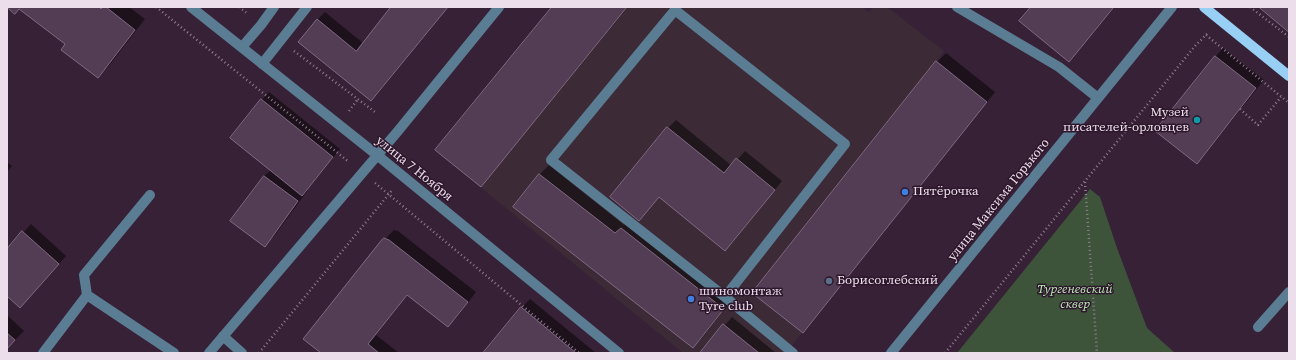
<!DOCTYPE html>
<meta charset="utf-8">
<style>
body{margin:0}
#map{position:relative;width:1296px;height:360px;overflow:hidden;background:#372136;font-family:"Source Serif 4",serif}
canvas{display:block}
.frame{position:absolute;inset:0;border:8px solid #eddeec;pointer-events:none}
</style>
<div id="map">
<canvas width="1296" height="360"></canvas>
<div class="frame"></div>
</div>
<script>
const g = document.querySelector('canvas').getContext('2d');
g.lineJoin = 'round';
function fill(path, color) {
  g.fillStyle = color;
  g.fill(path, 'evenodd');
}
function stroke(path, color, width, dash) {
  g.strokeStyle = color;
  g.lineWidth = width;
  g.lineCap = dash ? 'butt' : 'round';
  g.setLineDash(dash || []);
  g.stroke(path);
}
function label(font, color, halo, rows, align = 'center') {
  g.font = font + ' "Source Serif 4",serif';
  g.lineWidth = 3;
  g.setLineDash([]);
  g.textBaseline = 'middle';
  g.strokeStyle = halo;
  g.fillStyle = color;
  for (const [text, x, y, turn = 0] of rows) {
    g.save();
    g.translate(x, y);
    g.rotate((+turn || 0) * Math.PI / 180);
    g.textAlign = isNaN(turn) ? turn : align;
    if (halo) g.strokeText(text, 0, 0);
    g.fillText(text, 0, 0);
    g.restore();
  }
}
fill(new Path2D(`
 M552 7H862L869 12 873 7H887L944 51 936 62 987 102 786 353H683L435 150Z`), '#3c2b36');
fill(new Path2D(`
 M1090 189 1100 197 1117 248 1147 328 1175 353H957Z`), '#3d543a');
fill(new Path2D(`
 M8 7H129L145 19 108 67 97 77 67 44 20 8Z
 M393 7H448L379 92 371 100 317 20 325 12 363 43Z
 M554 7H628L490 176 480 186Z
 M1032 7H1115L1078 51 1069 60Z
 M1223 48 1264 80 1204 155 1157 131 1216 56Z
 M946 53 995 92 812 322 803 332 937 62Z
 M269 92 340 149 307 190H308L275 235 265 245 264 176 271 170 262 100Z
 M676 120 732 166 745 151 782 181 733 242 725 249 660 196 639 220 611 197 668 128Z
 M7 162 12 166 7 172Z
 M549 165 624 225 631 220 732 300 702 338 693 347 514 206 540 174Z
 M31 224 66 256 28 299 7 295V250Z
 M394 230 398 231 476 292 457 317 448 326 408 294 376 335 399 353H322L381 243Z
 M530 299 596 353H484L521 308Z
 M7 315 24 331 7 348Z
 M732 317 776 353H701Z`), '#0007');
const building = new Path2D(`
 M7 7H99L101 9 103 7H106L135 30 98 78 61 50 65 44 19 9 15 14Z
 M391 7H448L371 101 298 42 317 19 356 51Z
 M552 7H627L481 187 435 150Z
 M1031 7H1114L1069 62 1019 21Z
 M1259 7H1289V32Z
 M1215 56 1256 88 1197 164 1155 131Z
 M936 61 987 102 803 333 752 293Z
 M261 99 333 157 302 196 230 138Z
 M667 127 724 173 736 158 775 190 725 251 659 197 639 221 610 197Z
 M539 174 615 233 621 228 724 309 693 348 513 207Z
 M264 176 298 201 265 247 230 221Z
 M22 231 59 264 20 308 7 296V249Z
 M384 238 389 240 468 302 448 327 407 295 368 344 379 353H321L303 339 380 242Z
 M521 307 576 353H483Z
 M723 324 759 353H700Z
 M7 333 15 340 7 349Z`);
fill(building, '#533d55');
stroke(building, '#816983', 1);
stroke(new Path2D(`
 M156 7 349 162
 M239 7 248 14
 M1250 7 1289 37
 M1206 35 1289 103
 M294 51 375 112
 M1240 109 1258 125 1281 97
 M349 111 358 99
 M1085 182 1097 353
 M375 183 579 353
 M259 353 393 189
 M945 353 1195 46 1209 32`), '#907d8f', 2.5, [1, 3]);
stroke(new Path2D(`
 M191 7 377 155 619 353
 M957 7 1059 67 1098 98
 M242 47 261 25 274 7
 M262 64 307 7
 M87 295 84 275 150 195
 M725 297 845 144 675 10 551 160 725 297 793 353
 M1258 327 1289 292
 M223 336 242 353
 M43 353 87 295 174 353
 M209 353 398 131 499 7
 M891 353 1172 7`), '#5b7d94', 10);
stroke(new Path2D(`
 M1204 7 1289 76`), '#97cff5', 10);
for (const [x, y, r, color] of [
 [1197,120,4,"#0f9aa8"],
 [905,192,4,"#3f7fe0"],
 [829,281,4,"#5c6f8a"],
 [691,299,4,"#3f7fe0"]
]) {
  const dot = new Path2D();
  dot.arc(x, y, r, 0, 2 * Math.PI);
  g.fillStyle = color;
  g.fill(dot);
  stroke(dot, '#2d172c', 1.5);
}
label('13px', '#eddeec', '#2d172c', [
 ["Музей",1189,113,"right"],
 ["писателей-орловцев",1189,128,"right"],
 ["Пятёрочка",913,192],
 ["Борисоглебский",837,281],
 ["шиномонтаж",699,292],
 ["Tyre club",699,307]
], 'left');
label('13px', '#eddeec', '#2d172c', [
 ["улица 7 Ноября",414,169,39],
 ["улица Максима Горького",999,200,-51]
]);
label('italic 13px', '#bdebb7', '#2d172c', [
 ["Тургеневский",1075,290],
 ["сквер",1075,305]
]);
</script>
